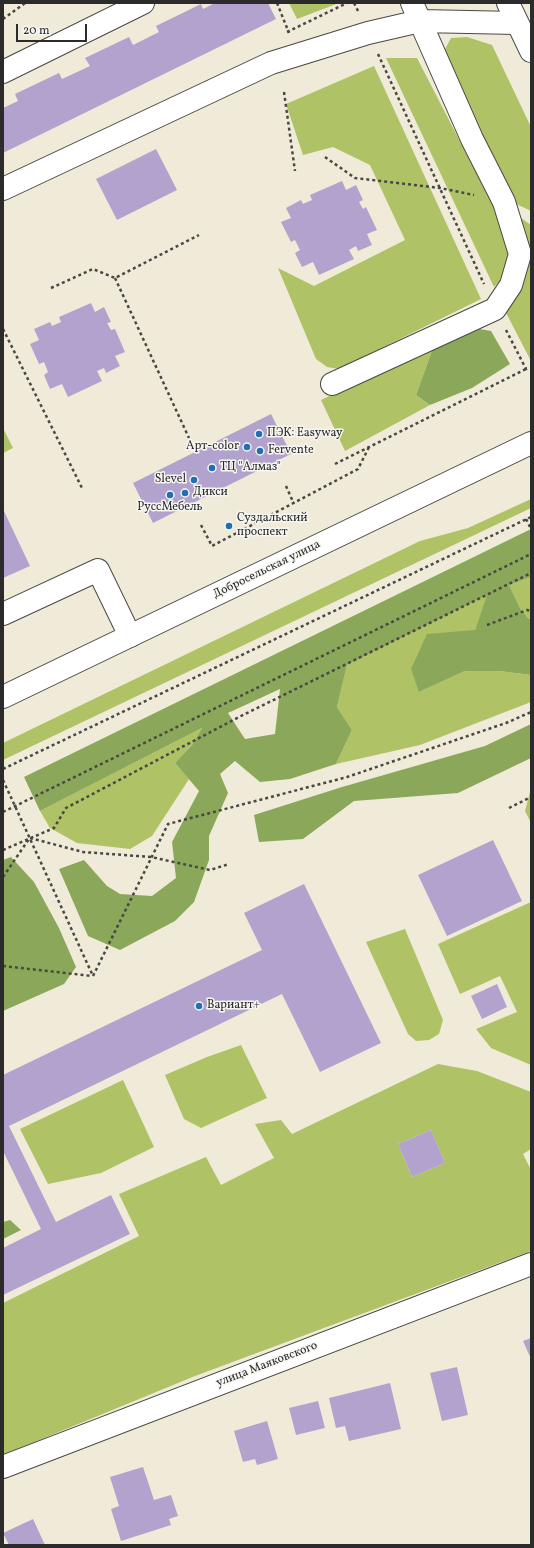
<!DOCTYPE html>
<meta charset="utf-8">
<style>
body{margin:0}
#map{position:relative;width:534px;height:1548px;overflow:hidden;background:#f0ebd8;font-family:Vollkorn,serif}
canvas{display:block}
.frame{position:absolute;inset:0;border:4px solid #2b2b2b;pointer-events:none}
.scale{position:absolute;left:16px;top:24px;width:71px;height:18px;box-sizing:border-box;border:2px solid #2b2b2b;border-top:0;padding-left:5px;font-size:12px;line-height:14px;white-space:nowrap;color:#2b2b2b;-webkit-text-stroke:3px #f6f6f2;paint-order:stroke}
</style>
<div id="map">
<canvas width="534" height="1548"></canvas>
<div class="frame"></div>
<div class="scale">20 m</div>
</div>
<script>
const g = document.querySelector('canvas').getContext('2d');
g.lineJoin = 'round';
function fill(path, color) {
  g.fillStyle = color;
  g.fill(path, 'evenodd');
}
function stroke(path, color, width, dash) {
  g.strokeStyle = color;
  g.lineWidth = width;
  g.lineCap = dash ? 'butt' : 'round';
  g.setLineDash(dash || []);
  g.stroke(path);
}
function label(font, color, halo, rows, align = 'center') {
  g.font = font + ' Vollkorn,serif';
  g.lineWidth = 3;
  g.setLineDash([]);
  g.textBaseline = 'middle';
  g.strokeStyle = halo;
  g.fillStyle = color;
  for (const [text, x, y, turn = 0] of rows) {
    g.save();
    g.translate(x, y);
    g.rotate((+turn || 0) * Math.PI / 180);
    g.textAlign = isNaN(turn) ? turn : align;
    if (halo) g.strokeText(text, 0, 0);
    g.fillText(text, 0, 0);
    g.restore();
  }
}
fill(new Path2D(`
 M289 3H339L297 19Z
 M467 37 492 45 531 127V211L512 202 444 51 451 38Z
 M386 58H417L499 217 512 255 505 275 494 287Z
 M374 66 481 299 339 369 327 367 316 359 278 268 314 286 405 240 370 165 333 147 303 155 286 104Z
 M521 218 531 225V361L503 307 525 271 529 244Z
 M434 345 416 395 430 405 345 451 321 400Z
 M3 428 13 448 3 453Z
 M531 499V508L3 760V743L420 541 468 528Z
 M531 577V619L528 618 520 608 509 585Z
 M488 594 475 630 419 692 465 671H499L531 675V702L420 745 336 764 352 730 337 707 347 665Z
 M202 728 192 745 175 763 189 779 152 836 130 849 77 843 50 828 40 811Z
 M531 791V823L525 811 530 792Z
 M531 902V1065L491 1048 476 1029 517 1012 500 976 460 994 438 944Z
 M405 929 443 1020 439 1034 429 1040 416 1041 408 1034 366 942Z
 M241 1045 267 1098 201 1128 184 1119 165 1075 207 1057Z
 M438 1064 477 1071 531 1092V1149L523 1154 531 1170V1251L195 1376 3 1455V1303L139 1236 119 1194 206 1157 221 1185 274 1158 255 1124 281 1120 292 1134ZM431 1130 445 1163 412 1177 398 1144Z
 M123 1080 154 1147 101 1173 48 1184 20 1129Z`), '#afc265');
fill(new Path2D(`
 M474 328 491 331 510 364 472 388 430 405 416 395 434 345Z
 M531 529V577L509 585 520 608 528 618 531 619V675L499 671H465L419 692 411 669 427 634 475 630 487 595 347 665 337 707 352 730 336 764 290 779 260 782 235 761 220 774 228 793 209 836V860L194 902 175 921 120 950 88 936 59 869 84 860 107 886 120 894 152 896 176 878 172 842 199 791 175 763 192 745 202 728 40 811 24 777ZM280 689 275 734 245 739 228 713Z
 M531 724V758L458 793 354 801 303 839 259 842 254 815 342 787 485 746Z
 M11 857 34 882 59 928 76 967 64 984 3 1011V860Z
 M10 1220 21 1230 3 1239V1222Z`), '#8ba85a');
fill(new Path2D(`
 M215 3H268L276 19 3 153V108L18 101 15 94 59 73 62 79 90 66 85 58 129 37 133 45 159 32 156 26 201 4 203 9Z
 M156 149 177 190 117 220 96 179Z
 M342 181 346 190 356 185 363 200 359 202 363 209 366 207 377 230 367 234 372 245 358 251 356 246 349 250 354 259 319 275 313 262 302 267 295 253 300 250 295 240 291 242 281 222 291 218 286 208 301 200 303 204 312 200 310 195Z
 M91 303 95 312 104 307 111 322 107 323 111 330 115 329 125 352 115 356 120 366 106 373 104 368 97 371 102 381 68 397 62 384 50 389 44 375 48 372 44 362 39 364 30 344 39 340 34 329 50 322 52 326 61 322 59 317Z
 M271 414 291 454 153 523 133 483Z
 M3 509 30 566 3 578Z
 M493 840 522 901 447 936 418 875Z
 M304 884 381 1043 320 1072 282 994 9 1126 56 1222 111 1195 130 1234 3 1295V1248L41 1229 3 1151V1075L262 950 244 913Z
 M497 984 507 1007 482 1019 471 996Z
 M431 1130 445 1163 412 1177 398 1144Z
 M531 1338V1359L523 1341Z
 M457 1367 468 1415 442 1421 430 1373Z
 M390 1383 401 1429 349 1441 345 1426 336 1428 329 1398Z
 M318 1401 325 1428 296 1435 289 1408Z
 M267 1421 278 1459 257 1465 255 1459 243 1462 234 1431Z
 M143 1467 154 1500 171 1495 178 1516 169 1519 171 1525 121 1541 111 1509 119 1506 110 1477Z
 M33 1519 45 1545H9L3 1533Z`), '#b2a3ce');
const minor = new Path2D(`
 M3 72 143 3
 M3 189 271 63 368 33 420 21 517 23
 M332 384 495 309 511 285 520 254 504 202 472 139 412 3
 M3 614 98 570 130 636
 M3 1467 531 1264`);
const major = new Path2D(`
 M508 3 531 51
 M3 697 531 443`);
stroke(minor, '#494845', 24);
stroke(major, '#494845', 24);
stroke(new Path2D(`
 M277 3 289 33
 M354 3 358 11
 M3 19 25 3
 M287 32 347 3
 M378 54 484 284
 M284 92 295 171
 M325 157 355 178 440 188 474 195
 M115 278 189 438
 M51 288 93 269 115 278 199 235
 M3 329 83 490
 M506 330 526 369 531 368
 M335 464 526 369
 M286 486 294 504
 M526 519 531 529
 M201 525 212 546 358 469 369 447
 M487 625 527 610 531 611
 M3 769 531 517
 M3 780 93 976
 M509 808 531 797
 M3 812 531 554
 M30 838 83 852 151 857 210 870 229 864
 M3 850 54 828 66 808 241 716 531 573
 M3 877 29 839
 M3 966 92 976
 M93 976 168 824 347 777 506 723 531 712`), '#494845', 2.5, [3, 3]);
stroke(minor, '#fff', 22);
stroke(major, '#fff', 22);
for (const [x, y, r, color] of [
 [259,434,4,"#1f6fb2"],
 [247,447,4,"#1f6fb2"],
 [260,451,4,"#1f6fb2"],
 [212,468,4,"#1f6fb2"],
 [194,480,4,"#1f6fb2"],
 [185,493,4,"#1f6fb2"],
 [170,495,4,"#1f6fb2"],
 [229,526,4,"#1f6fb2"],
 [199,1006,4,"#1f6fb2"]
]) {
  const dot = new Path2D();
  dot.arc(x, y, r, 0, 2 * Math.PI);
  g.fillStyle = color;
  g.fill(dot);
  stroke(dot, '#f6f6f2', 1.5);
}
label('12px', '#2b2b2b', '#f6f6f2', [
 ["ПЭК: Easyway",267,434],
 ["Арт-color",239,447,"right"],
 ["Fervente",268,451],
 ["ТЦ \"Алмаз\"",220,468],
 ["Slevel",186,480,"right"],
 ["Дикси",193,493],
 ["РуссМебель",170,508,"center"],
 ["Суздальский",237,519],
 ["проспект",237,533],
 ["Вариант+",207,1006]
], 'left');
label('12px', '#2b2b2b', '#f6f6f2', [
 ["Добросельская улица",267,570,-26],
 ["улица Маяковского",267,1365,-21]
]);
</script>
